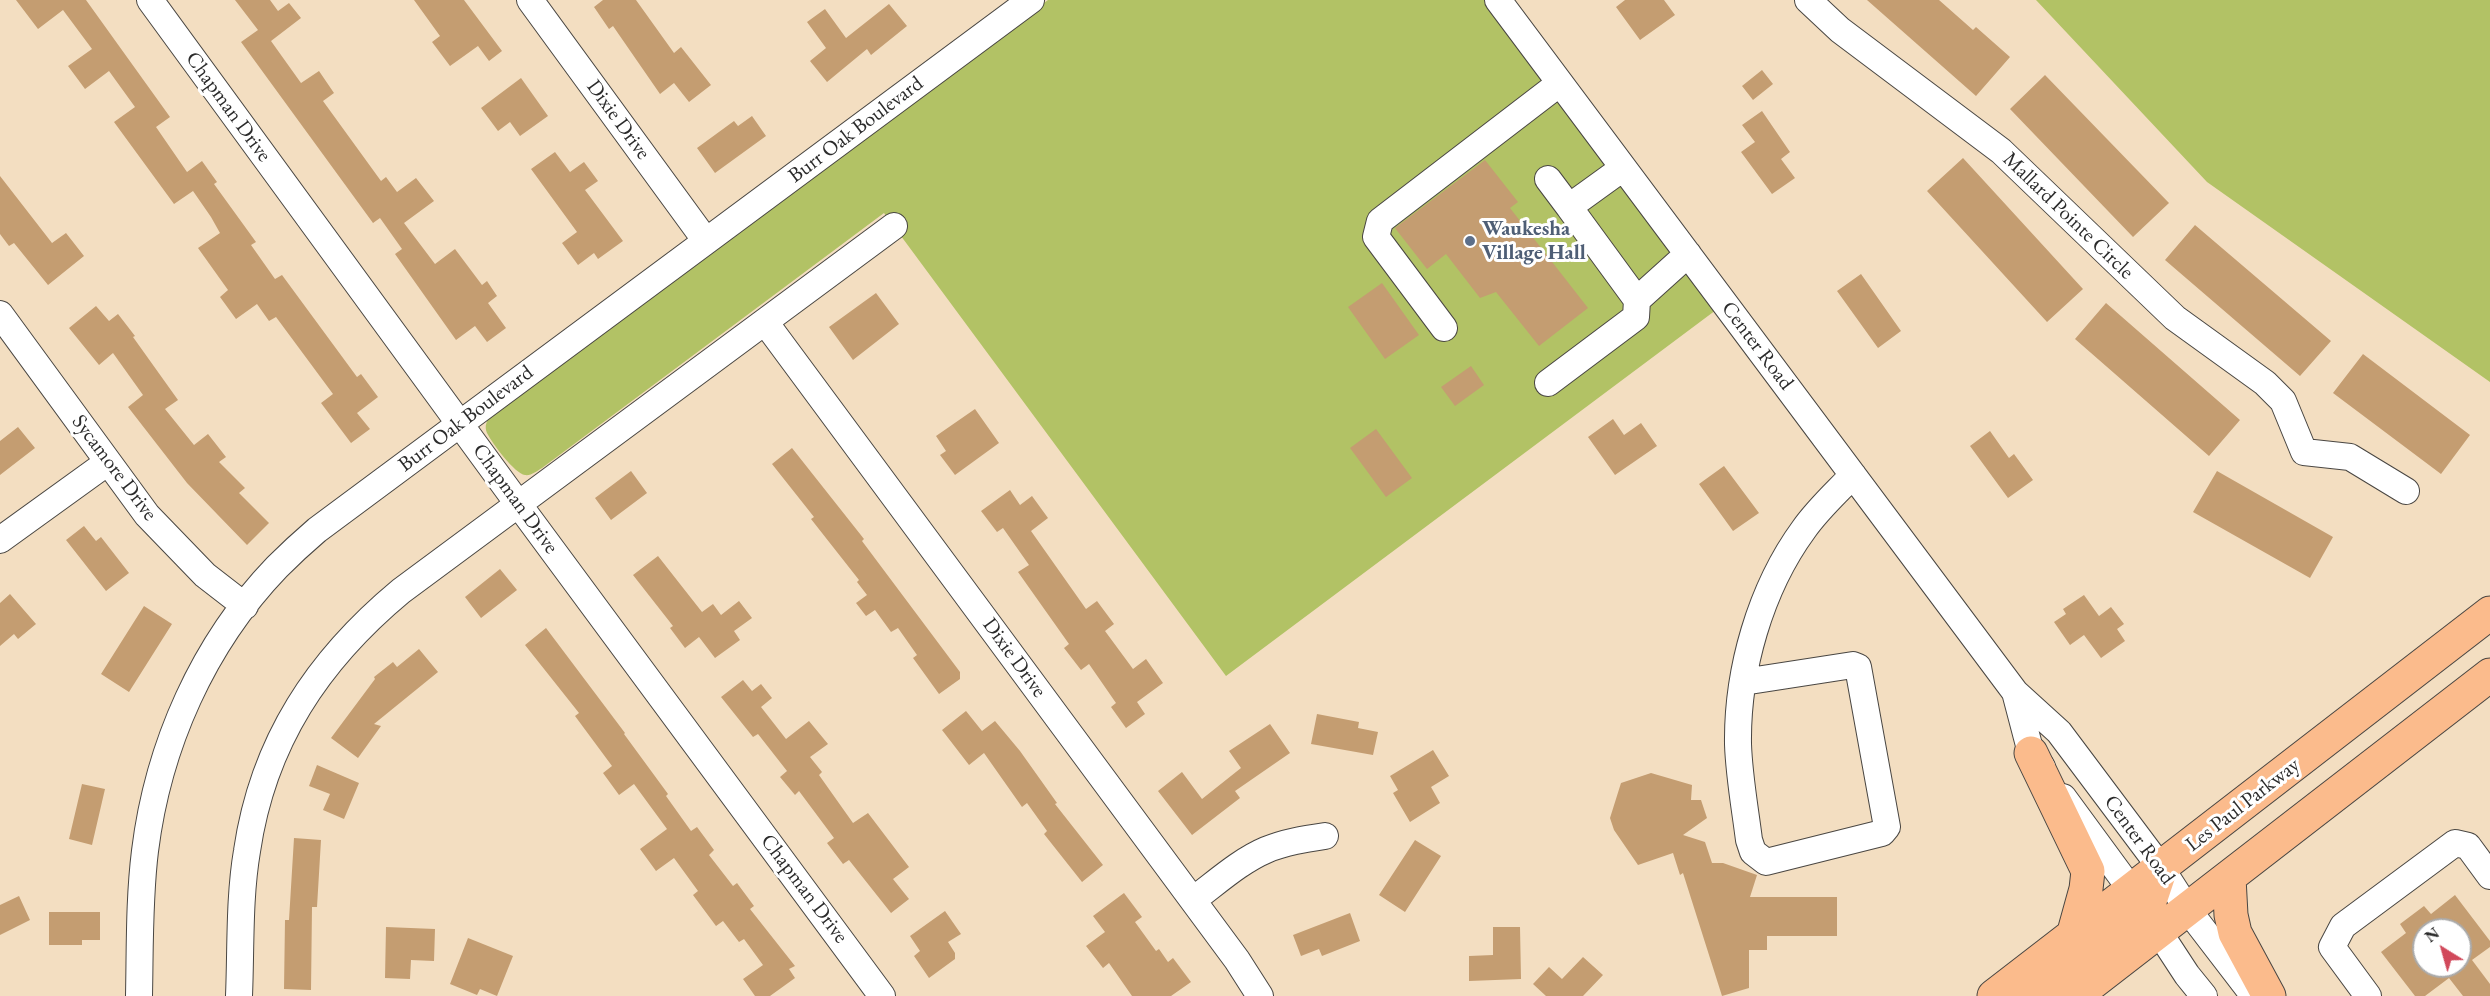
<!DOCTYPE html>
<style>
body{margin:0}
#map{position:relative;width:2490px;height:996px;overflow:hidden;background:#f3dec1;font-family:"EB Garamond",serif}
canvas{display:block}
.north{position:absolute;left:2412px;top:918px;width:60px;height:60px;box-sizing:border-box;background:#fff;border:2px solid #aaa;border-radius:50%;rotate:323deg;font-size:16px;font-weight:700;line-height:24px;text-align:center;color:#2b2b2b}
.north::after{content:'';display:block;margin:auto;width:21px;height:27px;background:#d1495b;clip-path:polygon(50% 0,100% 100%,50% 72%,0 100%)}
</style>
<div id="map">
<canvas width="2490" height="996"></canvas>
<div class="north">N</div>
</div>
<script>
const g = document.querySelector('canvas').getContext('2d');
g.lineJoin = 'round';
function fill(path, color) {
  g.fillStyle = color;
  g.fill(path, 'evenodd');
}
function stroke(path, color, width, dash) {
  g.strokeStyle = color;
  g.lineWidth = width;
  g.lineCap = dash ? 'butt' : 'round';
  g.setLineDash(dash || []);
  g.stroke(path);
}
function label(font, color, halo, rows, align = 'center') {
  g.font = font + ' "EB Garamond",serif';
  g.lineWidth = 6;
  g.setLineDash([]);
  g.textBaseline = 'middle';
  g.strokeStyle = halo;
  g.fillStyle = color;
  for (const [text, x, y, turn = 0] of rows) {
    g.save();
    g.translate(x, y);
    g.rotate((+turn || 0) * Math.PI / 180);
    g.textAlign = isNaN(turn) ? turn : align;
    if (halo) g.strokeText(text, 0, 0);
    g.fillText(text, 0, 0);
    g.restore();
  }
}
fill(new Path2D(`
 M1048 0H1485L1716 310 1226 676 884 213 542 468C537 471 531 476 525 475 515 474 492 443 487 433 484 426 487 421 490 415Z
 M2036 0H2490V382L2207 182Z`), '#b2c265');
fill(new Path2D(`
 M16 0H86L170 117 156 127 187 172 202 161 217 182 214 184 256 242 251 245 275 279 282 275 357 377 361 374 378 397 357 413 370 429 351 443 321 403 333 394 276 317 269 321 257 304 236 319 220 297 228 290 198 248 220 233 211 217 193 191 174 204 114 122 135 107 109 71 85 89 68 66 92 49 63 10 38 29Z
 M235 0H270L278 11 289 3 301 18 271 41 301 83 319 71 334 93 323 101 381 181 386 177 397 192 416 178 434 201 404 223 435 264 455 249 482 285 487 281 497 296 488 303 506 328 487 342 475 326 456 340 395 254 402 249 380 218 373 223 241 42 258 30Z
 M414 0H464L502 51 489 61 478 46 450 66 432 42 440 36Z
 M603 0H636L674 53 681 47 711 85 689 102 674 83 660 94 613 26 609 29 594 7Z
 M1625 0H1664L1675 15 1640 40 1616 7Z
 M1867 0H1939L1973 30 1976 27 2010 57 1976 96Z
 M889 4 907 26 871 55 867 49 827 82 810 61 826 48 807 22 825 9 846 38Z
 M1762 70 1773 84 1753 100 1742 86Z
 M2045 75 2169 203 2133 237 2010 109Z
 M521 78 548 116 520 136 510 122 498 131 481 108Z
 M1762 111 1790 152 1781 159 1795 178 1772 194 1741 152 1755 142 1742 125Z
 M752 116 766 136 715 173 697 148 734 121 738 126Z
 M555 152 570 172 584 162 598 181 585 190 623 241 598 259 594 253 578 265 562 243 577 232 531 169Z
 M1963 158 2083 289 2047 322 1927 191Z
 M1485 160 1518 202 1510 208 1588 308 1539 346 1496 292 1480 298 1446 254 1427 269 1395 228Z
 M0 176 52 243 66 233 84 256 48 285 14 243 9 246 0 234Z
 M2195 225 2331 341 2300 376 2165 260Z
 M1861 274 1901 331 1878 348 1837 291Z
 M1382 283 1419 335 1385 359 1348 307Z
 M876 293 899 324 853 360 829 327Z
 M2106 303 2240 420 2209 456 2075 339Z
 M96 306 109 321 118 314 135 336 133 337 178 400 165 409 194 445 208 434 226 457 219 462 245 488 239 493 269 523 247 545 187 483 128 407 143 395 113 353 99 365 69 328Z
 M2363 354 2470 435 2441 474 2333 393Z
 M1471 366 1484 385 1455 406 1441 387Z
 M975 409 999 443 955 475 940 455 946 451 936 436Z
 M1613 419 1624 435 1641 423 1657 446 1615 475 1588 437Z
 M18 427 35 448 0 475V441Z
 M1376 429 1412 478 1386 497 1350 448Z
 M1990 431 2009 458 2014 454 2033 480 2008 498 1970 446Z
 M792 448 864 539 862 541 960 672V679L939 694 913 658 917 655 898 628 891 632 875 610 866 616 856 603 867 595 857 582 859 580 811 519 814 517 772 464Z
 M1724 466 1759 513 1733 531 1699 484Z
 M631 471 647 493 611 520 595 498Z
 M2217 471 2333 537 2310 578 2193 512Z
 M1010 490 1020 505 1032 496 1048 518 1031 531 1086 609 1097 601 1114 624 1105 631 1133 669 1146 659 1163 683 1137 702 1145 714 1126 728 1111 707 1116 703 1089 664 1081 670 1064 648 1069 644 1018 572 1029 565 1003 528 997 532 981 511Z
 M84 526 96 541 101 537 129 573 106 591 66 540Z
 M658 556 702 612 713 604 721 615 739 601 752 618 734 631 740 640 715 658 699 637 685 648 670 628 673 626 633 575Z
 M500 569 517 590 481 618 465 597Z
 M10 594 36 624 18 639 14 634 0 646V603Z
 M2084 595 2099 616 2111 607 2124 624 2117 629 2125 641 2101 658 2084 635 2070 645 2054 622 2066 614 2063 609Z
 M144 606 172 624 129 692 101 674Z
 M546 628 625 733 624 734 668 794 666 796 691 831 697 827 714 850 709 855 733 886 737 883 754 906 750 909 795 966 789 969 795 978 770 996H755L743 979 763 965 744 939 739 942 723 921 716 926 693 895 698 891 674 858 656 871 640 849 667 829 634 784 619 795 603 773 612 766 575 716 579 713 525 645Z
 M419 649 438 672 374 724 381 726 358 758 331 738 375 679 374 677 393 662 397 667Z
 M743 680 752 691 761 684 772 698 761 707 786 739 809 721 828 744 810 757 822 772 819 775 853 823 868 813 909 867 893 879 909 899 891 913 849 860 843 864 827 843 834 838 799 791 795 795 780 777 787 771 758 734 753 737 721 697Z
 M966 711 982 731 995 721 1020 751 1057 803 1055 804 1103 865 1082 882 1044 834 1047 831 1027 803 1022 807 984 753 969 765 942 730Z
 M1317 714 1359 722 1358 728 1378 732 1373 755 1311 744Z
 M1270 724 1290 753 1235 791 1240 798 1192 835 1158 791 1182 772 1202 799 1241 768 1229 751Z
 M1433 750 1449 776 1431 787 1440 803 1410 822 1393 793 1398 790 1390 776Z
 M317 765 359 783 344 819 323 810 330 794 309 786Z
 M1651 773 1692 785 1691 800H1701L1707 818 1683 835 1705 842 1712 863H1723L1757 875 1750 897H1837V936H1767V950H1749V988L1722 996 1683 873 1680 875 1673 853 1638 865 1614 830 1610 818 1621 783Z
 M82 784 105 789 92 845 69 839Z
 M294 838 321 840 317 907H312L311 990 284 989 285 920H289Z
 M1415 840 1441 856 1405 912 1379 895Z
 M1124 893 1142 917 1135 922 1156 951 1159 949 1168 962 1173 958 1191 982 1171 996H1132L1109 963 1103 968 1086 946 1105 932 1093 916Z
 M2455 895 2490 941V947L2472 960 2490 984V996H2463L2449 978 2425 996H2415L2381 952 2406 933 2400 924 2424 906 2431 914ZM2424 930H2460V966H2424Z
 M19 896 30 920 0 935V905Z
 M945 911 961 934 948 942 955 953V959L929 978 914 956 920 951 910 936Z
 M49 912H100V940H82V945H49Z
 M1350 913 1360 941 1322 956 1319 949 1301 956 1293 935Z
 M386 927 435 929 434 961 411 960 410 979 385 978Z
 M1493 927H1520L1521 979 1469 981V956L1493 955Z
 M468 938 513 956 497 996 480 989 477 995 450 984Z
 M1583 957 1603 975 1583 996H1546L1533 984 1549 967 1562 979Z`), '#c49d71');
const minor = new Path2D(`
 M150 0 519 505 882 996
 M530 0 706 241
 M1498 0 2015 692 2059 732 2161 868 2188 910 2254 996
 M1808 0 1840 30 2001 151 2175 318 2265 383 2283 401 2304 452 2350 457 2406 491
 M1548 179 1569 207
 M1637 300 1688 254
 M0 314 147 515 205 575 245 606
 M765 322 1237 960 1260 996
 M1444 328 1376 237 1380 221 1560 83
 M1548 383 1636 317 1637 300 1569 207 1623 168
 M0 540 108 462
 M1743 682 1853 665 1858 667 1887 827 1882 833 1766 862 1753 852 1749 840C1745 808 1739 776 1738 744 1737 671 1760 589 1804 529 1818 509 1836 493 1853 475
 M2015 692 2031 753 2042 767
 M2063 797 2132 891 2187 975 2204 996
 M1193 900C1216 883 1240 861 1266 850 1285 842 1305 839 1325 836
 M139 996C140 948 139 899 145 851 158 746 203 644 277 567 290 554 303 542 317 530L1031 0
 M239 996C241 948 239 898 247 851 263 742 318 660 401 591L894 226
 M2368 996 2332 947 2343 926 2455 843 2468 846 2490 876`);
const major = new Path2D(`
 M2031 753 2088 871 2086 889 2073 936
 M2229 878 2231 915 2235 933 2269 996
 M1994 996 2490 613
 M2037 996 2146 913 2161 868
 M2075 996 2490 675`);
stroke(minor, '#494642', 28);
stroke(major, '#494642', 35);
stroke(minor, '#fff', 26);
stroke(major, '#fbbb8c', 33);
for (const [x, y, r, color] of [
 [1470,241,6,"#5c6f8a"]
]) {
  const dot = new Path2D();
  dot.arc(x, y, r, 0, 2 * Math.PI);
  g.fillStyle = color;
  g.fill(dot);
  stroke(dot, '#fff', 2);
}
label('21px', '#2b2b2b', '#fff', [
 ["Chapman Drive",228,107,54],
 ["Dixie Drive",618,120,54],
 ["Burr Oak Boulevard",856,130,-37],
 ["Mallard Pointe Circle",2068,216,44],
 ["Center Road",1757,346,53],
 ["Burr Oak Boulevard",466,419,-37],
 ["Sycamore Drive",114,468,53],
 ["Chapman Drive",515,499,54],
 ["Dixie Drive",1014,658,54],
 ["Les Paul Parkway",2243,805,-38],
 ["Center Road",2139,840,54],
 ["Chapman Drive",804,889,53]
]);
label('bold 21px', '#4e5e75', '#fff', [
 ["Waukesha",1482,229],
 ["Village Hall",1482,253]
], 'left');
</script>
